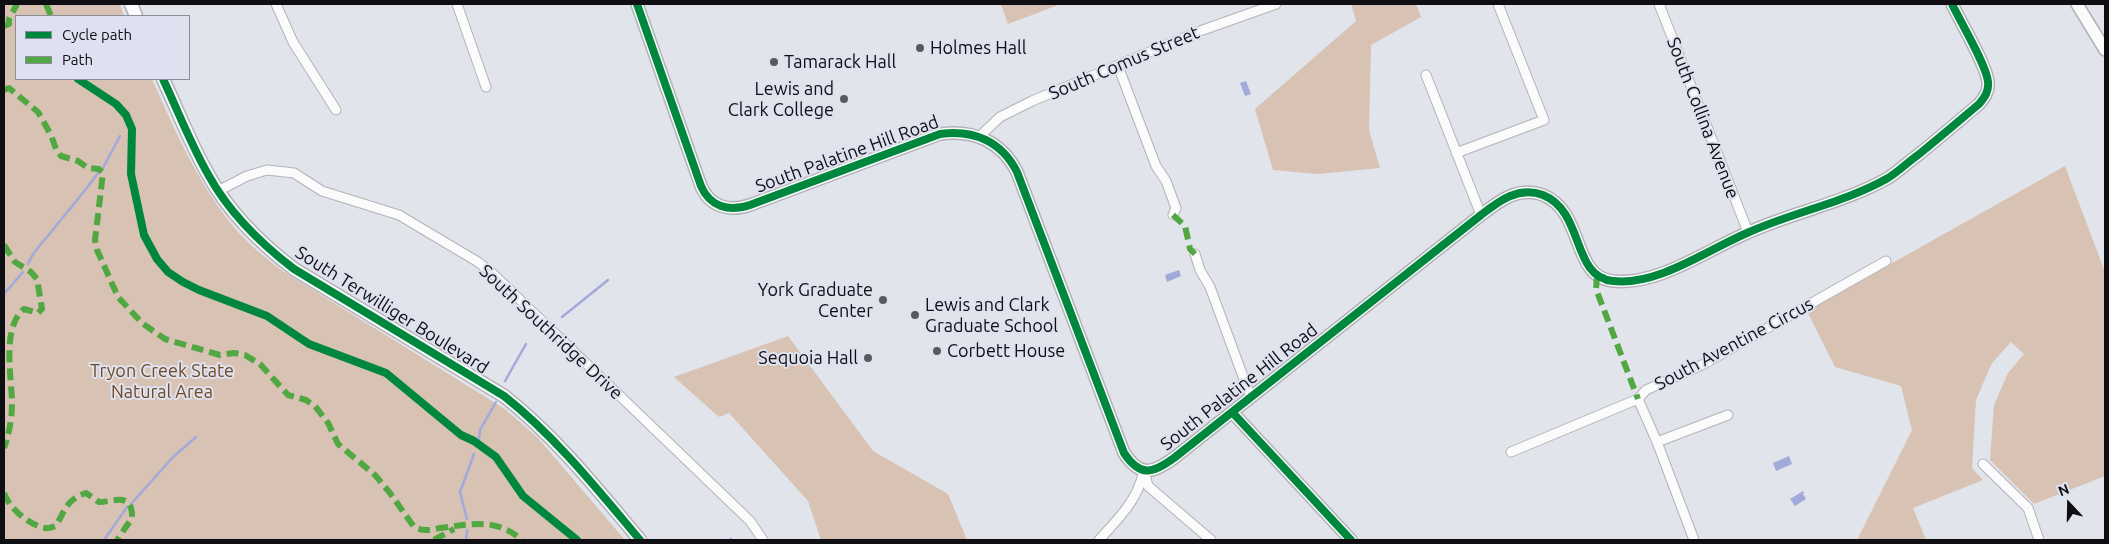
<!DOCTYPE html>
<style>
body{margin:0}
#map{position:relative;width:2109px;height:544px;overflow:hidden;background:#e2e4eb;font-family:Ubuntu,sans-serif}
canvas{display:block}
.frame{position:absolute;inset:0;border:5px solid #0e0e13;pointer-events:none}
.legend{position:absolute;left:15px;top:15px;width:175px;height:65px;box-sizing:border-box;background:#dee1ef;border:1px solid #8b8d97;margin:0;padding:6px 9px;list-style:none;font-size:15px;color:#0e0e13}
.legend li{display:flex;align-items:center;gap:10px;height:25px}
.legend b{width:25px;border:1px solid #8b8d97}
.north{position:absolute;left:2044px;top:479px;width:50px;height:50px;-webkit-text-stroke:4px #dee1ef;paint-order:stroke;rotate:339deg;font-size:14px;font-weight:700;line-height:20px;text-align:center;color:#0e0e13}
.north::after{content:'';display:block;margin:auto;width:18px;height:22px;background:#0e0e13;clip-path:polygon(50% 0,100% 100%,50% 72%,0 100%)}
</style>
<div id="map">
<canvas width="2109" height="544"></canvas>
<div class="frame"></div>
<ul class="legend">
<li><b style="height:6px;background:#00873e"></b>Cycle path</li>
<li><b style="height:6px;background:#51a842"></b>Path</li>
</ul>
<div class="north">N</div>
</div>
<script>
const g = document.querySelector('canvas').getContext('2d');
g.lineJoin = 'round';
function fill(path, color) {
  g.fillStyle = color;
  g.fill(path, 'evenodd');
}
function stroke(path, color, width, dash) {
  g.strokeStyle = color;
  g.lineWidth = width;
  g.lineCap = dash ? 'butt' : 'round';
  g.setLineDash(dash || []);
  g.stroke(path);
}
function label(font, color, halo, rows, align = 'center') {
  g.font = font + ' Ubuntu,sans-serif';
  g.lineWidth = 4;
  g.setLineDash([]);
  g.textBaseline = 'middle';
  g.strokeStyle = halo;
  g.fillStyle = color;
  for (const [text, x, y, turn = 0] of rows) {
    g.save();
    g.translate(x, y);
    g.rotate((+turn || 0) * Math.PI / 180);
    g.textAlign = isNaN(turn) ? turn : align;
    if (halo) g.strokeText(text, 0, 0);
    g.fillText(text, 0, 0);
    g.restore();
  }
}
fill(new Path2D(`
 M4 4H120L124 16H16V79H152C176 133 199 186 238 232 252 247 268 260 284 272L505 409 538 438 625 540H4Z
 M1001 4H1061L1008 24Z
 M1351 4H1416L1421 17 1371 45 1369 130 1380 168 1317 174 1273 170 1255 109 1356 21Z
 M2065 166 2105 272V476L2034 504 1990 460 1994 405 2008 373 2024 354 2011 342 1992 363 1976 400 1972 468 1983 480 1913 508 1926 540H1857L1912 430 1901 386 1835 367 1807 311Z
 M788 336 873 451 948 494 967 540H821L808 501 729 413 719 417 674 377Z`), '#d7c2b3');
fill(new Path2D(`
 M1246 81 1251 94 1245 96 1240 83Z
 M1179 270 1181 276 1167 282 1165 275Z
 M1789 456 1792 464 1776 471 1773 463Z
 M1803 491 1804 493 1803 494 1806 499 1795 506 1790 499Z`), '#a2a9db');
stroke(new Path2D(`
 M103 168 120 136
 M28 264C34 249 41 245 51 232 66 213 83 194 98 173
 M4 294 23 272
 M562 317 608 280
 M505 381 526 344
 M479 440 480 430 496 402
 M131 504 173 457 196 437
 M467 519 460 492 474 454
 M104 540 127 507
 M466 540 467 530
 M730 540 731 539`), '#a2a9db', 2.5);
const minor = new Path2D(`
 M276 4 293 42 336 110
 M457 4 486 87
 M1659 4 1748 232
 M1118 66 1156 166 1166 181 1176 208 1173 215
 M1426 75 1481 215
 M980 136 1000 117 1032 101 1200 31 1276 4
 M1456 153 1544 120 1498 4
 M218 191 247 176 267 170 294 173 322 191 399 215 478 262 491 272 750 521 763 540
 M1195 254 1200 270 1210 287 1248 390 1252 395
 M1638 399 1657 442 1694 540
 M1657 442 1728 415
 M1511 452 1638 399 1646 390 1702 365 1886 261
 M1983 464 2028 508 2039 540
 M1144 471 1148 486 1211 540
 M1099 540C1117 520 1137 501 1143 474`);
const tertiary = new Path2D(`
 M637 4 701 186C710 207 729 212 750 205L940 134C974 129 1002 142 1017 172L1124 453C1140 477 1152 474 1174 458L1481 215C1499 201 1518 186 1543 195 1585 212 1571 277 1613 281 1658 286 1707 250 1747 233 1793 212 1844 203 1888 178 1899 171 1908 162 1918 155 1939 138 1959 121 1979 104 1985 97 1989 91 1988 82 1987 66 1960 21 1952 4
 M2077 4 2105 50
 M1232 412 1351 540`);
const secondary = new Path2D(`
 M131 4 136 16
 M163 79C178 111 191 145 209 176 230 214 260 243 294 269L504 396C556 437 598 490 640 540`);
stroke(minor, '#b2b3b8', 11);
stroke(tertiary, '#b2b3b8', 14);
stroke(secondary, '#b2b3b8', 15);
stroke(minor, '#fbfbfc', 9);
stroke(tertiary, '#fbfbfc', 11);
stroke(secondary, '#fbfbfc', 12);
stroke(new Path2D(`
 M46 4 51 16
 M4 26 9 24V19L17 4
 M4 90 9 88 38 112 51 135 56 149 61 156 78 161 88 168 99 169 103 173 95 240 97 250 118 297 142 323 165 339 220 355 234 353 245 355 260 364 288 395 306 400 315 406 328 423 338 444 375 475 390 493 414 527C424 532 430 530 440 528 472 524 497 518 522 540
 M1173 215 1185 226 1190 249 1195 254
 M4 245 15 262 31 272 37 279 42 309 38 313 24 309C1 328 12 378 12 403 12 418 9 435 4 448
 M1597 276 1596 289 1638 399
 M4 493C9 508 29 525 45 528 48 529 53 527 56 526 65 510 67 499 86 493L99 502C113 502 133 491 132 518L117 540
 M434 540 454 529`), '#51a842', 6, [12, 6]);
stroke(new Path2D(`
 M637 4 701 186C710 207 729 212 750 205L940 134C974 129 1002 142 1017 172L1124 453C1140 477 1152 474 1174 458L1481 215C1499 201 1518 186 1543 195 1585 212 1571 277 1613 281 1658 286 1707 250 1747 233 1793 212 1844 203 1888 178 1899 171 1908 162 1918 155 1939 138 1959 121 1979 104 1985 97 1989 91 1988 82 1987 66 1960 21 1952 4
 M78 79 116 104 126 115 132 129 131 174 144 235 157 259 168 272 183 282 199 290 267 316 309 344 386 373 461 435 474 441 496 457 523 496 577 540
 M163 79C178 111 191 145 209 176 230 214 260 243 294 269L504 396C556 437 598 490 640 540
 M1232 412 1351 540`), '#00873e', 8);
for (const [x, y, r, color] of [
 [920,48,5,"#58595f"],
 [774,62,5,"#58595f"],
 [844,99,5,"#58595f"],
 [883,300,5,"#58595f"],
 [915,315,5,"#58595f"],
 [937,351,5,"#58595f"],
 [868,358,5,"#58595f"]
]) {
  const dot = new Path2D();
  dot.arc(x, y, r, 0, 2 * Math.PI);
  g.fillStyle = color;
  g.fill(dot);
  stroke(dot, '#dee1ef', 2);
}
label('18px', '#0e0e13', '#dee1ef', [
 ["Holmes Hall",930,48],
 ["Tamarack Hall",784,62],
 ["Lewis and",834,89,"right"],
 ["Clark College",834,110,"right"],
 ["York Graduate",873,290,"right"],
 ["Center",873,311,"right"],
 ["Lewis and Clark",925,305],
 ["Graduate School",925,326],
 ["Corbett House",947,351],
 ["Sequoia Hall",858,358,"right"]
], 'left');
label('18px', '#0e0e13', '#dee1ef', [
 ["South Comus Street",1124,63,-23],
 ["South Collina Avenue",1703,118,69],
 ["South Palatine Hill Road",847,154,-20],
 ["South Terwilliger Boulevard",392,310,32],
 ["South Southridge Drive",551,332,43],
 ["South Aventine Circus",1734,344,-28],
 ["South Palatine Hill Road",1239,387,-38]
]);
label('18px', '#734922', '#dee1ef', [
 ["Tryon Creek State",162,371],
 ["Natural Area",162,392]
]);
</script>
